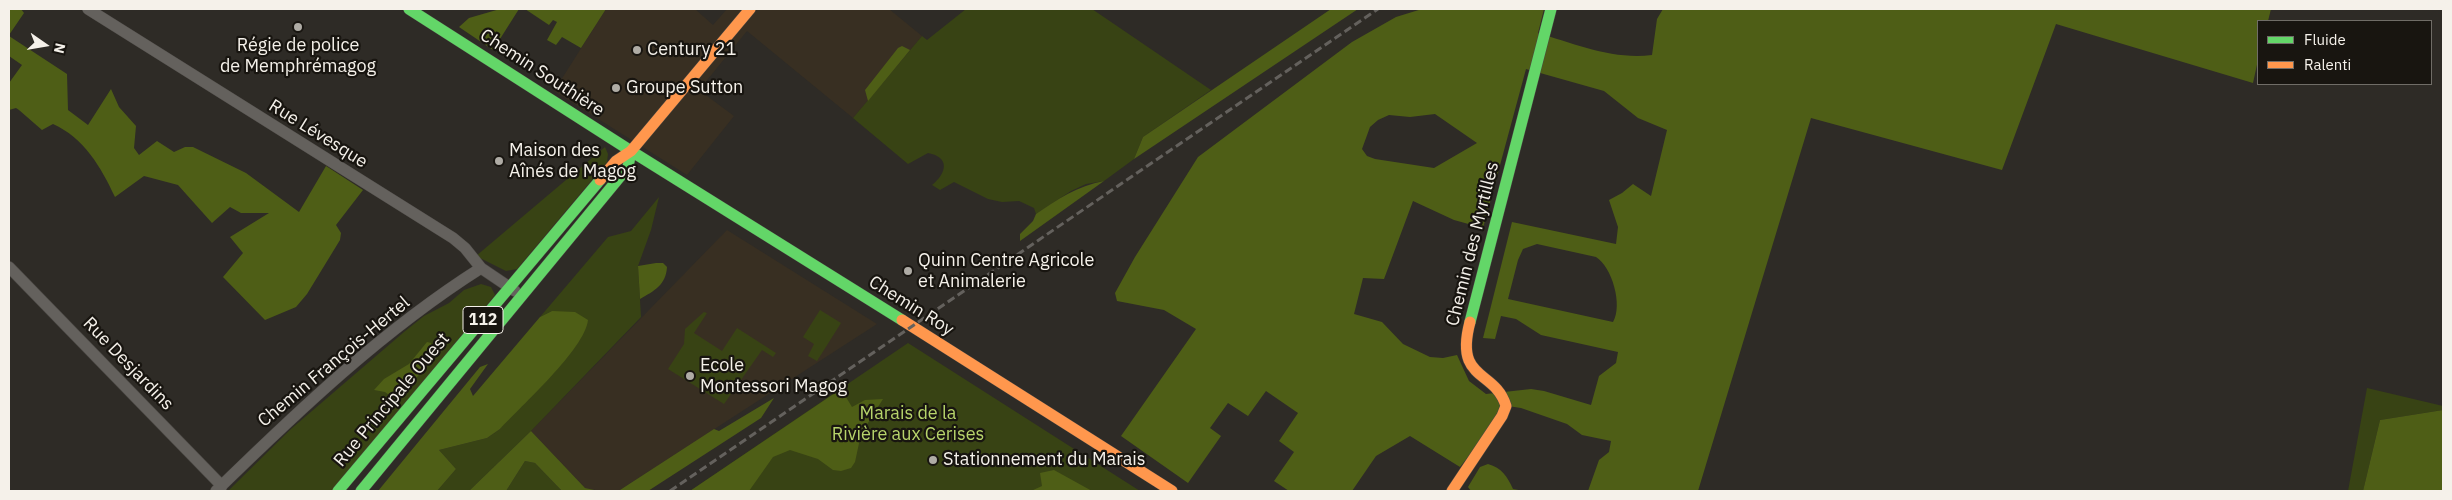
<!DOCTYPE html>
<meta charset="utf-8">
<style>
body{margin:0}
#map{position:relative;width:2452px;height:500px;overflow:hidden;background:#2e2b26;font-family:"IBM Plex Sans",sans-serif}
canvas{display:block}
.frame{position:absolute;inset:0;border:10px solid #f5f1ea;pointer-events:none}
.legend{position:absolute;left:2257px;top:20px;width:175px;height:65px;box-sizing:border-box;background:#181510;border:1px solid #706d67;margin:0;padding:6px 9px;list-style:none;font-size:15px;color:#f5f1ea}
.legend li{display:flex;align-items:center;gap:10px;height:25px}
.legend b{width:25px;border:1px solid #706d67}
.north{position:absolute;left:20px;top:20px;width:50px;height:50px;-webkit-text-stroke:4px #181510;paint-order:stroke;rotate:103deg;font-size:14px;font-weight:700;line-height:20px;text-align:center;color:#f5f1ea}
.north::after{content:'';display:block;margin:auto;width:18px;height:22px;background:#f5f1ea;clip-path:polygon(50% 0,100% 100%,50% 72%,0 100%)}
</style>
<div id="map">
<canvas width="2452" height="500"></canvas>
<div class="frame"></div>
<ul class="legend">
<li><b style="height:6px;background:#63d668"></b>Fluide</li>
<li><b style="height:6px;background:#ff974d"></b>Ralenti</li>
</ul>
<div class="north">N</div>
</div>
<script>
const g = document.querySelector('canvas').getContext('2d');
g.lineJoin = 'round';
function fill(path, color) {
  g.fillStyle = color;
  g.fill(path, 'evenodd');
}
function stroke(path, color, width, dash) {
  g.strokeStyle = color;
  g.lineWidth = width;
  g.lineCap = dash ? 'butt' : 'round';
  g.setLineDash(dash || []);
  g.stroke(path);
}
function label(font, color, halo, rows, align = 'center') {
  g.font = font + ' "IBM Plex Sans",sans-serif';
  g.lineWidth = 4.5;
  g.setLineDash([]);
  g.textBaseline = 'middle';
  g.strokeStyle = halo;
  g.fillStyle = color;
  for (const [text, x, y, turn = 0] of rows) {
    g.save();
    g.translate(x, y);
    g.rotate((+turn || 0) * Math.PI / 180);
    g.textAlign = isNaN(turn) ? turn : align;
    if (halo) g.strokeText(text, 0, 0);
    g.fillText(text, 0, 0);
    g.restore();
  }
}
fill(new Path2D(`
 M606 9H695L713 25 727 9H889L922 36 853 118 747 31 699 90 734 116 687 175 554 91Z
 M727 230 877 324 620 490 599 491 585 488 531 431Z`), '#382f22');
fill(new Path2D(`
 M966 9H1092L1211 90 1143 137 1134 159 1104 181 1086 184 1071 191 1036 214 1034 208 1019 201 1002 202 988 199 954 182 940 190 932 185C947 173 950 157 928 153L908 164 853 118 922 36 927 40Z
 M605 147 608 154 607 162 517 269 506 271 476 256Z
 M659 197 651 230 638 266 641 317 531 431 469 491H437L456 469 439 450 487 438 500 429 552 311 540 317 608 237 631 231Z
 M481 284 491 287 495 295 332 491H228L291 429 404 332 424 316 449 303 464 290Z
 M820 310 841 323 817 361 808 356 814 344 803 337Z
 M704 312 707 313 694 333 722 351 737 328 776 353 773 357 762 350 724 404 668 369 684 344 685 329Z
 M908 343 1140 491H690Z
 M2367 388 2443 406V410L2380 420 2363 491H2348Z
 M525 461 535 463 562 491H506Z`), '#384314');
fill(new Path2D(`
 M9 9H21L24 13 9 35Z
 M500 9H519L493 50 459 27 469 18Z
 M525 9H606L581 48 562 37 556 45 547 40 557 22 553 20 549 25Z
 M1331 9H1358L1134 159 1143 137Z
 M1422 9H1544L1538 33C1575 44 1613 60 1652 55L1657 19 1663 9H2271L2268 21H2258V60L2253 83 2056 24 2002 170 1811 118 1698 491H1588L1599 460 1609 452 1611 441 1582 435 1567 424 1521 408 1508 406 1460 467 1410 436 1376 456 1352 491H1289L1274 481 1294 452 1279 441 1298 413 1266 391 1248 416 1228 403 1210 428 1221 436 1188 483 1121 436 1196 329 1164 310 1117 301 1115 293 1135 257 1198 157 1352 42 1396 17ZM1526 69 1604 91 1638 118 1667 130 1651 196 1633 184 1622 193 1609 200 1618 227 1616 244 1512 222 1483 338 1495 339 1501 316 1516 319 1541 335 1618 352 1616 363 1599 376 1591 405 1544 391 1531 389 1486 394 1469 381 1457 355 1443 358 1430 357 1403 344 1382 322 1354 314 1363 278 1384 279 1413 201 1454 220 1483 228ZM1435 114 1477 143 1434 168 1375 159 1367 156 1362 149 1370 127 1378 120 1389 115 1410 117ZM1537 244 1596 257C1612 267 1623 305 1613 322L1508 299 1518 260 1523 249Z
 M9 36 67 74 68 110 88 125 111 89 119 107 136 126 134 148 139 155 157 141 174 152 185 147H193L246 173 299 212 326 166 363 190 336 225 341 233 340 240 307 294 296 307 265 320 223 277 243 253 230 237 269 213H241L230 207 212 223 178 185 144 176 115 197C101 167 84 138 53 124L42 130 19 110 16 108 9 110V83L22 65 9 56Z
 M902 46 910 50 868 101 865 90 898 48Z
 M1104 181 1020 241V234L1033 221 1036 214C1058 199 1077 186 1104 181Z
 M656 263H663L667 267C666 285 654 291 640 299L638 266Z
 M552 311 575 312 588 320C585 349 521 406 500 429L487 438 439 450 456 469 437 491H378L480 367 488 364 470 389 473 396 540 317Z
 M427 342 431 343 433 358 397 401 385 392 374 390 384 379 409 364Z
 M841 389 852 407 865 400 883 399 861 434 855 462 851 468 841 471 833 470 818 459 790 450 773 457 749 491H690Z
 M774 398 761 418 648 491H615L620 490 714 429 719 431Z
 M2443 410V491H2363L2380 420Z
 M531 431 585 488 599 491H562L535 463 525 461 506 491H469Z
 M1488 464C1502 468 1507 476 1513 489L1524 491H1471L1468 487 1480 467Z
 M1054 470 1092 491H1031L1042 486 1040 473Z`), '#4e5e16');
const street = new Path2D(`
 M88 9 453 238 465 248 481 268 515 291
 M9 267 222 486
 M216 491C298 411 383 330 481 268`);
const fast = new Path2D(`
 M409 9 631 151 902 320
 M1470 322 1551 9
 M338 491 600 180
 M361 491 628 167 631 151`);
const slow = new Path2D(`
 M600 180 616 161 631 151 750 9
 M902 320 1172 491
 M1452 491 1502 416 1506 406C1495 369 1454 382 1470 322`);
stroke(street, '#4b4844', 12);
stroke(fast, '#4b4844', 12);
stroke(slow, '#4b4844', 12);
stroke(street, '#64615d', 11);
stroke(fast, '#63d668', 11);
stroke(slow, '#ff974d', 11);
stroke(new Path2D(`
 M670 491 1378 9`), '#64615d', 3, [8, 4]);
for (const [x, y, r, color] of [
 [298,27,5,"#afaca5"],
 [637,50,5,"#afaca5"],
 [616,88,5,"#afaca5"],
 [499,161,5,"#afaca5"],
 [908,271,5,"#afaca5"],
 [690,376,5,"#afaca5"],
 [933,460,5,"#afaca5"]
]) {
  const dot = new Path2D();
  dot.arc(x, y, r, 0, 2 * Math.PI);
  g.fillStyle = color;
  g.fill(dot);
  stroke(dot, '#181510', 2);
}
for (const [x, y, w] of [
 [483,320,40]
]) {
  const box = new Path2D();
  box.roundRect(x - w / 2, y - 13.5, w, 27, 4);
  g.fillStyle = '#181510';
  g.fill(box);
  stroke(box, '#f5f1ea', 1);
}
label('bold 16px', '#f5f1ea', null, [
 ["112",483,320]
]);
label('18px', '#f5f1ea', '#181510', [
 ["Régie de police",298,46,"center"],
 ["de Memphrémagog",298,67,"center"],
 ["Century 21",647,50],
 ["Groupe Sutton",626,88],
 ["Maison des",509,151],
 ["Aînés de Magog",509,172],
 ["Quinn Centre Agricole",918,261],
 ["et Animalerie",918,282],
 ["Ecole",700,366],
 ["Montessori Magog",700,387],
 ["Stationnement du Marais",943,460]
], 'left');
label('18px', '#f5f1ea', '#181510', [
 ["Chemin Southière",542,73,33],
 ["Rue Lévesque",318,134,32],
 ["Chemin des Myrtilles",1473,244,-76],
 ["Chemin Roy",911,306,32],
 ["Chemin François-Hertel",334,362,-40],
 ["Rue Desjardins",128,364,46],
 ["Rue Principale Ouest",392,400,-50]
]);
label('18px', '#b7d46b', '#181510', [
 ["Marais de la",908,414],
 ["Rivière aux Cerises",908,435]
]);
</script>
